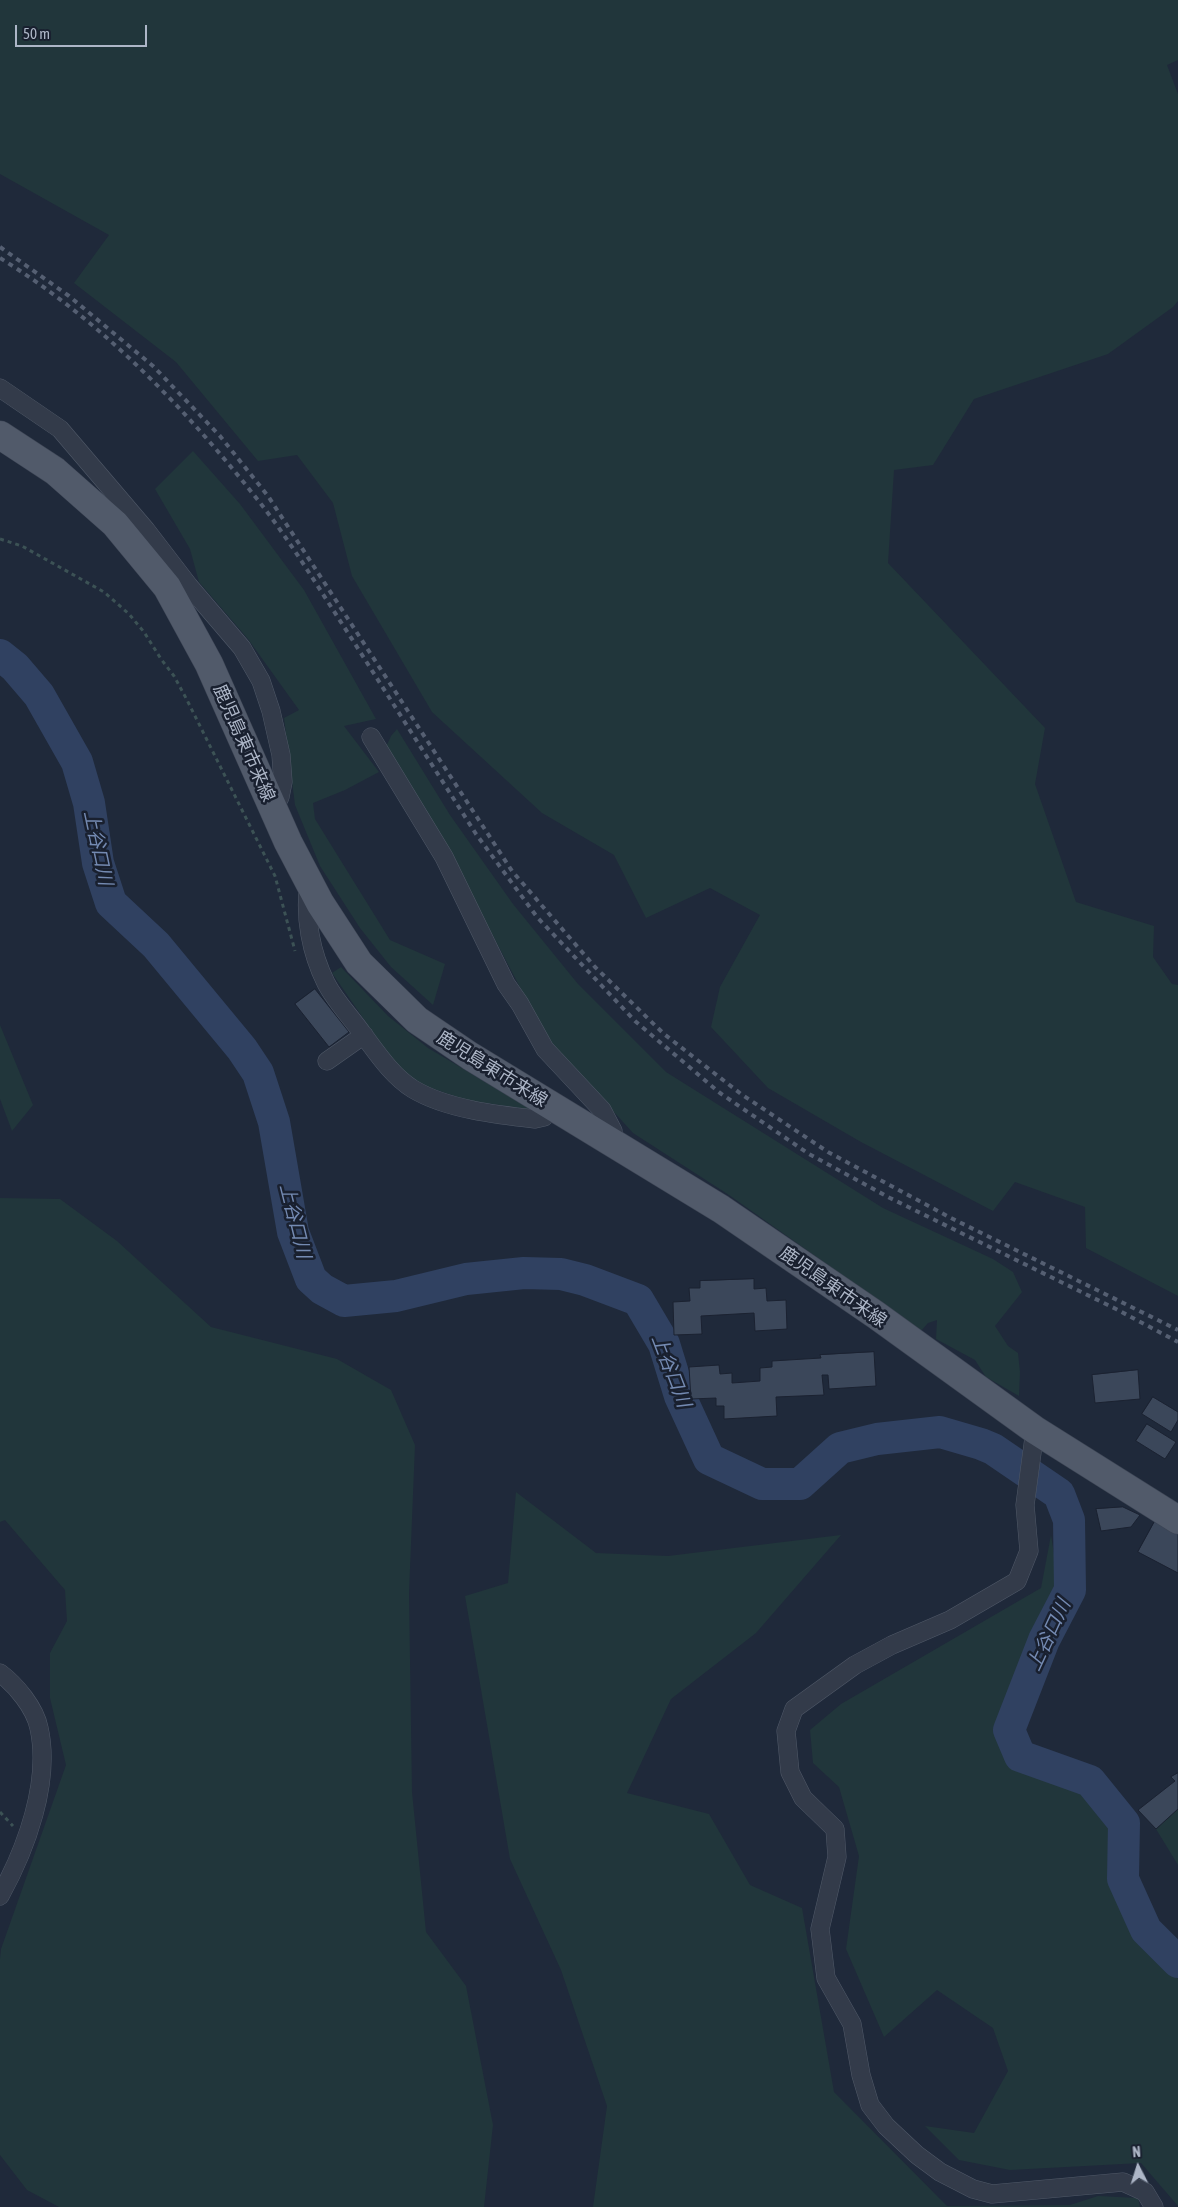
<!DOCTYPE html>
<meta charset="utf-8">
<style>
body{margin:0}
#map{position:relative;width:1178px;height:2207px;overflow:hidden;background:#1f293a;font-family:"Asap Condensed",sans-serif}
canvas{display:block}
.north{position:absolute;left:1113px;top:2142px;width:50px;height:50px;-webkit-text-stroke:4px #19202f;paint-order:stroke;rotate:355deg;font-size:14px;font-weight:700;line-height:20px;text-align:center;color:#adb6c7}
.north::after{content:'';display:block;margin:auto;width:18px;height:22px;background:#adb6c7;clip-path:polygon(50% 0,100% 100%,50% 72%,0 100%)}
.scale{position:absolute;left:15px;top:25px;width:132px;height:22px;box-sizing:border-box;border:2px solid #adb6c7;border-top:0;padding-left:6px;font-size:15px;line-height:18px;white-space:nowrap;color:#adb6c7;-webkit-text-stroke:4px #19202f;paint-order:stroke}
</style>
<div id="map">
<canvas width="1178" height="2207"></canvas>
<div class="north">N</div>
<div class="scale">50 m</div>
</div>
<script>
const g = document.querySelector('canvas').getContext('2d');
g.lineJoin = 'round';
function fill(path, color) {
  g.fillStyle = color;
  g.fill(path, 'evenodd');
}
function stroke(path, color, width, dash) {
  g.strokeStyle = color;
  g.lineWidth = width;
  g.lineCap = dash ? 'butt' : 'round';
  g.setLineDash(dash || []);
  g.stroke(path);
}
function label(font, color, halo, rows, align = 'center') {
  g.font = font + ' "Asap Condensed","Noto Sans JP",sans-serif';
  g.lineWidth = 5;
  g.setLineDash([]);
  g.textBaseline = 'middle';
  g.strokeStyle = halo;
  g.fillStyle = color;
  for (const [text, x, y, turn = 0] of rows) {
    g.save();
    g.translate(x, y);
    g.rotate((+turn || 0) * Math.PI / 180);
    g.textAlign = isNaN(turn) ? turn : align;
    if (halo) g.strokeText(text, 0, 0);
    g.fillText(text, 0, 0);
    g.restore();
  }
}
fill(new Path2D(`
 M0 0H1178V60L1167 65 1178 94V301L1173 307 1108 354 974 399 933 465 894 470 888 563 1045 728 1035 784 1076 902 1154 926 1153 957 1172 984 1178 985V1296L1086 1248 1085 1207 1015 1182 993 1211 861 1142 768 1088 711 1027 720 987 760 915 710 888 646 918 614 855 542 813 432 712 352 576 333 503 297 455 258 461 176 362 74 283 109 235 0 174Z
 M193 451 240 504 304 590 376 719 344 726 379 772 345 790 313 803 315 819 390 940 445 964 433 1005 391 967 360 928 320 866 295 805 284 718 299 710 248 639 199 582 190 549 155 489Z
 M397 729 450 815 513 904 578 984 666 1072 883 1208 993 1259 1013 1272 1022 1292 995 1326 1008 1346 1018 1353 1020 1372 1019 1396 986 1377 975 1360 936 1339 937 1320 928 1323 921 1331 729 1195 633 1133 555 1047 535 1016 491 932 386 747 391 736Z
 M341 967 388 1016 428 1048 533 1110 466 1100 428 1087 407 1075 392 1060 332 973Z
 M0 1025 33 1105 12 1131 0 1099Z
 M0 1198 60 1199 117 1241 211 1327 337 1359 391 1390 415 1445 409 1593 412 1792 426 1932 466 1986 493 2125 484 2207H59L27 2190 0 2155V1959L1 1949 66 1765 50 1698V1653L67 1621 65 1590 5 1520 0 1522Z
 M516 1492 596 1553 668 1556 841 1535 756 1633 671 1699 627 1793 709 1814 750 1885 802 1908 834 2092 947 2206 1070 2205 1098 2196 1138 2198 1140 2207H593L607 2106 561 1970 510 1859 465 1596 508 1583Z
 M1051 1535 1059 1586 997 1731 1011 1761 1084 1787 1111 1823 1114 1882 1138 1939 1178 1979V2206L1141 2163 1010 2170 959 2160 925 2126 974 2133 1008 2071 993 2028 937 1990 884 2037 846 1949 859 1856 839 1787 813 1763 810 1730 841 1704 1041 1588Z
 M1178 1809V1865L1156 1829Z`), '#21363b');
stroke(new Path2D(`
 M0 655 15 667 39 695 77 762 89 803 98 863 111 903 156 945 242 1049 258 1073 274 1122 293 1232 311 1279 322 1289 344 1301 396 1296 466 1279 524 1273 561 1274 585 1280 638 1300 664 1344 680 1396 709 1459 762 1484H800L840 1448 877 1439 940 1432 981 1444 993 1449 1059 1494 1069 1520 1070 1590 1044 1640 1009 1730 1020 1756 1090 1781 1124 1823 1123 1879 1146 1930 1178 1962`), '#304161', 32);
const building = new Path2D(`
 M315 989 349 1032 329 1047 295 1004Z
 M754 1279V1289L766 1288 767 1301 786 1300 787 1329 755 1331 754 1313 701 1316 702 1334 674 1335 673 1302 690 1301 689 1288H700V1281Z
 M874 1352 876 1386 829 1389 828 1375H822L824 1395 776 1397 777 1416 724 1419V1406H716V1398L691 1399 689 1367 719 1365 720 1374 732 1373V1383L760 1381V1368L772 1367V1361L821 1358 820 1355Z
 M1138 1370 1140 1399 1095 1403 1092 1375Z
 M1153 1397 1178 1412V1420L1171 1432 1142 1414Z
 M1147 1424 1176 1442 1165 1459 1136 1441Z
 M1123 1507 1140 1515 1131 1527 1101 1531 1096 1509Z
 M1155 1521 1178 1533V1573L1138 1552Z
 M1178 1773V1809L1156 1829 1138 1810 1175 1781 1171 1777Z`);
fill(building, '#3b475a');
stroke(building, '#1b2231', 1);
const street = new Path2D(`
 M0 388 60 429 146 530 189 586 242 648 261 681 271 711 281 755 283 782 280 797 273 810
 M371 737 444 857 506 984 520 1004 545 1049 602 1110 613 1131V1143
 M309 883C304 917 311 953 326 983 335 1001 351 1017 362 1033 377 1053 392 1076 413 1089 446 1109 498 1115 535 1119L544 1117 554 1108
 M327 1061 364 1035
 M1035 1430 1025 1505 1029 1551 1017 1581 950 1620 892 1645 855 1665 794 1709 786 1731 790 1772 803 1798 835 1829 837 1857 820 1929 826 1978 852 2024 861 2075 870 2105 886 2126 917 2155 940 2172 973 2189 992 2194 1123 2182 1145 2192 1154 2207
 M0 1673C16 1685 35 1708 39 1728 51 1782 26 1849 0 1896`);
const primary = new Path2D(`
 M0 435 55 471 115 524 167 587 209 664 288 842 320 903 359 963 417 1020 470 1056 721 1209 876 1315 1035 1430 1178 1520`);
stroke(street, '#505968', 19);
stroke(primary, '#3c4454', 29);
stroke(new Path2D(`
 M0 539 22 546 104 592 129 614 144 632 161 659 174 676 187 700 275 876 295 951
 M0 1812 13 1826`), '#3c5255', 3, [4, 4]);
stroke(street, '#333b4a', 18);
stroke(primary, '#515a6a', 28);
stroke(new Path2D(`
 M0 247 69 296 153 366 220 436 268 496 512 871 595 967 664 1034 741 1094 828 1152 951 1218 1178 1330
 M0 258C102 321 187 410 261 504 293 545 321 592 350 636 392 702 434 768 476 834L537 917 635 1021 720 1093 809 1154 890 1198 1116 1309 1178 1342`), '#555f72', 4, [5, 5]);
label('18px', '#adb6c7', '#19202f', [
 ["鹿児島東市来線",244,743,66],
 ["鹿児島東市来線",492,1069,32],
 ["鹿児島東市来線",833,1287,35]
]);
label('italic 19px', '#748ab2', '#19202f', [
 ["上谷口川",98,848,78],
 ["上谷口川",295,1221,76],
 ["上谷口川",671,1371,69],
 ["上谷口川",1049,1635,-65]
]);
</script>
